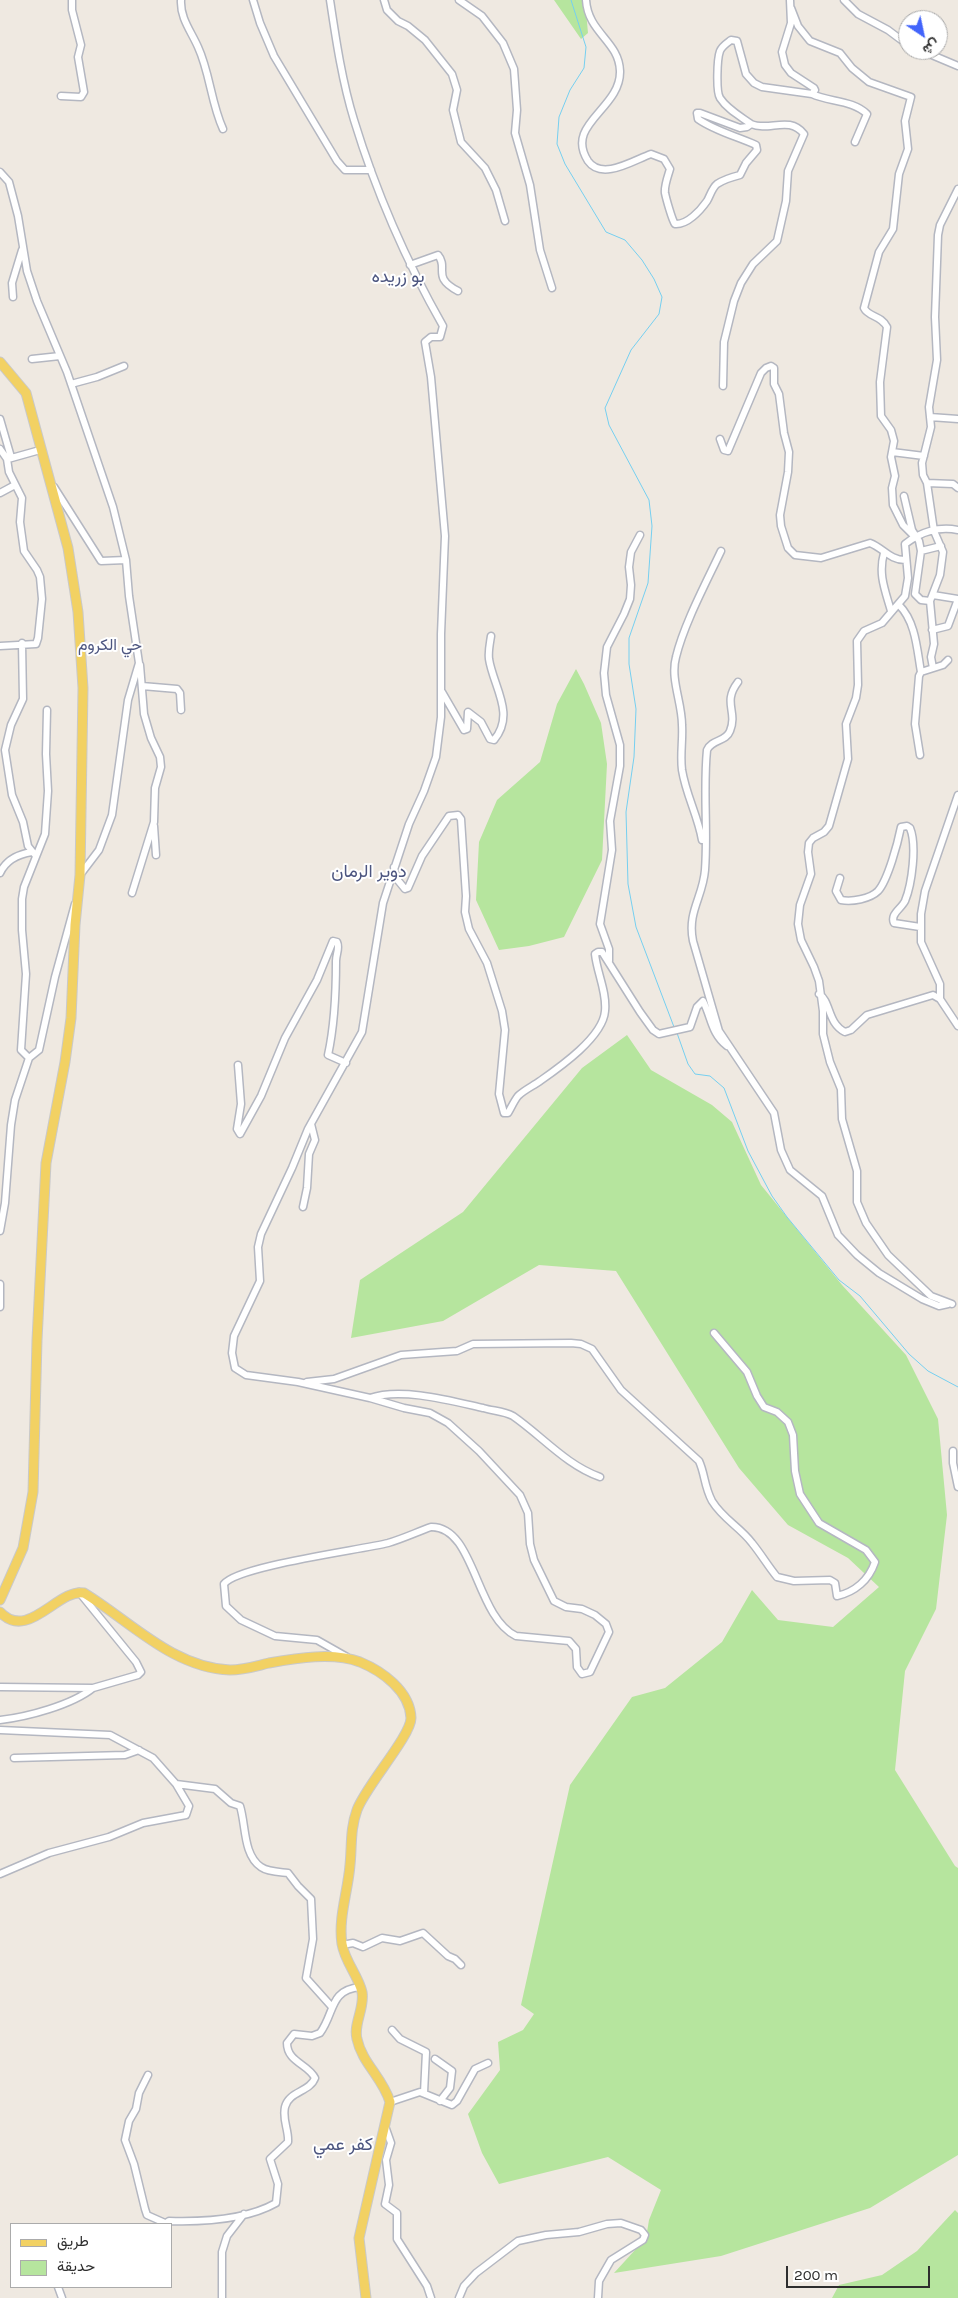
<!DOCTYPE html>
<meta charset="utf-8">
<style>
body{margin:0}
#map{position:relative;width:958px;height:2298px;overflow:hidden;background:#efe9e1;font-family:Karla,Vazirmatn,sans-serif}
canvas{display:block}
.legend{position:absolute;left:10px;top:2223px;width:162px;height:65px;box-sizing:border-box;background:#fff;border:1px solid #ababab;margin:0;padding:6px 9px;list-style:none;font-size:15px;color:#2e2e2e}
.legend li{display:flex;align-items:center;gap:10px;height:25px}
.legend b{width:25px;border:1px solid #ababab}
.north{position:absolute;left:898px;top:10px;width:50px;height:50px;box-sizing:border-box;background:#fff;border:1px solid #ababab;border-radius:50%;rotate:146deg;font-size:14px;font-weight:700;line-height:20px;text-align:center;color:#2e2e2e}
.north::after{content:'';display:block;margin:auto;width:18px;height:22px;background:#4264fb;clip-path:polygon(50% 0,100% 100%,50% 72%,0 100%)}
.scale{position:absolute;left:786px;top:2266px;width:144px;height:22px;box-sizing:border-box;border:2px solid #2e2e2e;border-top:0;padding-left:6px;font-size:15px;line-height:18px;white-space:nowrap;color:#2e2e2e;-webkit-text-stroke:4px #fff;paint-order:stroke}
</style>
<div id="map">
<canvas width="958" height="2298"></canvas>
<ul class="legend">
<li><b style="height:6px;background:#f2d163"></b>طريق</li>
<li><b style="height:14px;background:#b6e59e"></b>حديقة</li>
</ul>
<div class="north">ش</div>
<div class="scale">200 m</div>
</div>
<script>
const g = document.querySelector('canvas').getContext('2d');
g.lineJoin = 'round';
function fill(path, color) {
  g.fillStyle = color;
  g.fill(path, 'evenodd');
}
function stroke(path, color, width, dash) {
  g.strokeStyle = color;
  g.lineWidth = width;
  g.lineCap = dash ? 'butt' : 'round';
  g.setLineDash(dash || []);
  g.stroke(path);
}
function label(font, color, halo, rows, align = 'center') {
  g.font = font + ' Karla,Vazirmatn,sans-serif';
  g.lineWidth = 4;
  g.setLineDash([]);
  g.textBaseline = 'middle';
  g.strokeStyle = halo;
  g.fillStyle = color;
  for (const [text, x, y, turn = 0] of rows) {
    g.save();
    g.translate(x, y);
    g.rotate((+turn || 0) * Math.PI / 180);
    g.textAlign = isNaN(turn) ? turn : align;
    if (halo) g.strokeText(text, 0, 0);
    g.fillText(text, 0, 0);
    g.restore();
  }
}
fill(new Path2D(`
 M554 0H585L588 33 581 39Z
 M576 669 584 684 601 723 607 764 602 860 564 937 529 946 499 950 476 900 479 842 497 800 540 762 557 704Z
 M627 1035 651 1070 712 1105 732 1122 761 1185 842 1285 906 1355 938 1419 947 1515 936 1609 905 1671 895 1770 955 1866 958 1868V2155L870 2208 721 2256 614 2273 646 2238 649 2220 661 2190 608 2157 499 2184 482 2153 468 2114 500 2070 498 2042 523 2030 534 2014 521 2005 570 1785 632 1697 665 1688 722 1642 752 1590 778 1620 833 1627 879 1587 848 1558 788 1525 739 1468 616 1271 539 1265 443 1321 351 1338 360 1280 463 1212 582 1068Z
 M955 2210 958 2213V2298H832L839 2285 882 2275 917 2251Z`), '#b6e59e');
stroke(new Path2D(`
 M571 0 586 47 584 68 570 90 559 117 557 144 565 164 606 232 625 240 642 260 654 279 662 297 659 314 631 350 605 408 609 425 649 500 652 526 648 583 629 638V664L636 709 634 757 626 812 628 884 636 927 674 1027
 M677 1033 688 1064 695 1074 710 1076 724 1088 748 1151 772 1196 787 1217 839 1280 860 1296 909 1354 928 1371 958 1387`), '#75cff0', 1);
const minor = new Path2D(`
 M181 0C180 18 191 31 198 47 210 73 211 103 223 129
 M253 0 260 23 274 56 337 161 345 170H371
 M330 0C336 40 342 81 354 120 376 192 406 261 443 326L440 337H431L425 342 431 377 445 536 441 634V717L436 757 424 791 409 824 383 903 362 1032 308 1129 292 1168 261 1234 258 1247 260 1281 234 1336 232 1353 235 1368 246 1375 298 1382 370 1398 404 1408 430 1413 448 1423 479 1451 520 1495 528 1513 530 1544 534 1560 554 1601 566 1607 582 1609 595 1615 606 1624 609 1632 590 1672 582 1674 577 1667 576 1649 569 1641 516 1636C475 1616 475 1526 431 1527 417 1532 402 1539 388 1543 360 1550 237 1566 224 1584L226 1606 241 1620 275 1636 317 1640 347 1657
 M384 0 387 10 398 21 408 26 425 40 452 74 457 90 453 110 461 142 485 168 496 190 505 221
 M459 0 482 16 503 43 514 69 517 110 515 133 530 185 540 250 552 288
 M586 0C588 33 619 41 620 71 621 109 564 124 588 161 602 181 634 160 651 154L664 159 670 169C668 176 664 186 665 193 666 198 672 220 675 224 687 225 700 211 707 201 710 196 712 188 717 184 723 180 732 177 740 175L746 163 757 150 756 145C736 136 715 131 698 119L697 113H700L740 128 747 127 751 124C769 132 789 115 804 134L788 171 786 201 777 241 753 264 741 283 734 301 724 342 723 386
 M844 0 858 14 888 30 908 45
 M791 8 798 26 810 41 840 53 852 68 869 82 911 97 905 121 908 149 899 174 893 229 879 252 864 308C868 317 881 315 887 327L880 382 881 416 891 430 894 441 891 457 895 476 892 488 893 505 903 525 915 537
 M920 50 958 66
 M812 94C829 102 853 100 867 114L855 142
 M61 96 81 97 84 92 78 57 81 45 72 10V0
 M751 124C740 116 727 109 720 98 716 92 717 59 720 51 722 46 727 43 731 40L737 41 746 74 754 83 762 87 812 94 815 90 814 88 791 73 785 65 782 52 791 23 790 0
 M0 172 9 182 18 216 27 271 37 301 67 372 113 507 126 560 129 596 139 663 128 700 112 815 99 850 80 875
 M958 189 940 225 938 235 935 317 937 360 929 407 931 427 922 463 923 475 927 483 953 484 958 488
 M410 265 438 255C449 268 431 277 458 291
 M13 297 12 283 22 250
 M32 359 60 356
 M71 384 97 377 124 366
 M930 417 958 419
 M0 419 11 457
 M720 439 724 450 728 451 761 373 766 368 771 366 774 368V384L779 394 784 433 789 452 788 472 780 515 781 526 788 548 795 555 821 558 870 543C883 548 890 560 905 560
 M0 449 7 459 9 472 22 498 20 522 24 551 37 570 40 577 42 599 38 638 36 644 0 646
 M892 452 924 456
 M8 459 40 450
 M927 483 934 531 943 552 940 575 930 601 934 644 931 657 933 668
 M54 487 101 561 126 560
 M0 493 15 485
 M904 496 912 530 919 541 921 551 915 594 921 600 930 601
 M921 551 941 546
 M884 553C878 574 885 590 891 611
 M933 595 958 599
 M899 605C916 622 917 650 921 672
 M932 630 948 626 958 599
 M22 643 23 699 11 725 5 750 12 795 23 822 28 846 36 856
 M738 682C722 703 738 711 730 731 726 742 712 739 707 750 703 790 708 830 705 870 703 897 687 912 693 941L719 1031 774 1113 781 1150 790 1170 822 1196 838 1235 857 1255 879 1273 922 1299 939 1306 948 1304
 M142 686 177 689 180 693 181 710
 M442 692 464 730 467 729 468 712 481 722 490 739 494 740C516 714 493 686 489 659 488 651 490 643 491 636
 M920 755 915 724 919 676 921 672 943 665 948 660
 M154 826 156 855
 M702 840C698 816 686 795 682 770 680 755 683 740 682 725 682 702 670 679 676 657 684 624 706 583 721 551
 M394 867 396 878 405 889 408 888 422 856 449 816 458 815 461 819 466 896 465 912 469 929 487 963 502 1011 505 1030 499 1094 504 1113H508C511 1108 514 1101 518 1096 524 1090 533 1086 540 1081 560 1067 603 1037 605 1011 607 992 597 973 595 954L598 952H602L640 1012 653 1030 659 1034 690 1027 697 1007 703 1001C712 1019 711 1033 727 1046
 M0 873C6 860 19 854 32 852
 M840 878 836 891 841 900C852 902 870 899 878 891 888 880 898 842 901 827L907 826 910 828C917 845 912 884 905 901 901 909 890 914 894 923L920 927
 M132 893 154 822 155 788 161 767 160 757 151 738 144 714 140 665
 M609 961V949L600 924 612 850 610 821 620 766V745L606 695 604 673 607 647 624 614 630 599 631 585 629 567 631 552 640 535
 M819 994C831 1001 827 1023 845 1032L851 1030 867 1015 933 995 940 999 958 1026
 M940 999V984L921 942V914L925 891 958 795
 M29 1058 39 1050 55 977 75 904
 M238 1065 241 1104 237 1129 240 1134 261 1096 285 1038 317 980 333 941 337 942C340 948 336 954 336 961 336 993 335 1023 328 1055L346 1063
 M303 1207 307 1188 309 1154 315 1140 311 1124
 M0 1231 5 1203 11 1125 15 1100 29 1058 21 1050 26 974 22 930V899L24 887 45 834 48 791 46 754 47 710
 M0 1284V1307
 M952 1304 931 1296 888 1255 866 1223 857 1202V1171L842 1119 841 1089 830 1062 823 1034V1011L819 981 814 967 801 940 798 924 800 905 811 874 808 852 809 843 813 838 824 832 829 826 848 759 846 724 856 698 858 685 857 641 864 631 882 623 905 596 908 578 905 544C920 532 939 526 958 530
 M307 1382 334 1379 401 1355 457 1351 473 1344 571 1343 581 1344 592 1349 621 1390 699 1461C705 1474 704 1486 712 1501 723 1519 740 1527 752 1543 761 1554 768 1566 777 1577L794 1581 830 1580 835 1583 837 1596C855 1592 869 1580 875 1562L866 1550 819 1523 800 1494 795 1471 793 1435 788 1422 777 1412 764 1407 757 1396 747 1372 714 1333
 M370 1398C401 1387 452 1401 483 1408 493 1411 504 1411 513 1416 542 1436 566 1465 600 1477
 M953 1451V1463L958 1487
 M0 1687 93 1688 138 1675 141 1672 136 1662 79 1592
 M0 1720C27 1717 72 1705 93 1688
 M0 1730 110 1735 153 1758 176 1784 189 1806 186 1815 143 1823 109 1837 49 1853 0 1874
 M14 1758 125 1755 139 1750
 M176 1784 215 1789 231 1803 240 1806C246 1825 243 1855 261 1867 268 1872 280 1872 288 1873L298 1886 311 1899 313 1939 306 1978 332 2007
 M342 1945 353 1943 363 1947 382 1938 400 1941 423 1933 448 1956 455 1959 461 1965
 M392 2030 400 2039 426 2052 424 2093
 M435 2059 452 2071 450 2088 440 2101
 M148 2075 139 2093 136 2109 129 2121 125 2140 134 2164 145 2209 147 2215 165 2223
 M390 2102 420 2092 452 2105 457 2101 475 2069 488 2063
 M385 2126 391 2143 386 2160 389 2185 385 2204 397 2213V2239L427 2286 431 2298
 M165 2224 169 2221C203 2222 246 2220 276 2203L278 2184 270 2159 288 2142C289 2130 282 2120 285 2107 289 2091 310 2092 315 2078 308 2064 287 2062 287 2043L294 2034 312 2036 320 2033C335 2013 329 1990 360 1987
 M58 2287 62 2298
 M222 2298V2252L227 2236 244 2214
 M459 2298 464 2286 476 2273 518 2241 546 2235 579 2232 607 2224 621 2223 641 2230 645 2235 643 2240 611 2260 599 2281 598 2298`);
const major = new Path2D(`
 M0 362 26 393 68 548 78 612 83 688 80 875 75 925 71 1018 65 1062 46 1163 37 1340 33 1492 23 1548 0 1600
 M0 1612C28 1642 58 1588 84 1593 130 1621 173 1668 230 1670 244 1670 256 1666 269 1663 297 1658 333 1652 360 1662 382 1671 410 1691 411 1718 411 1736 365 1787 357 1810 350 1829 352 1846 350 1865 348 1891 338 1918 342 1944 345 1962 358 1975 362 1992 365 2008 353 2024 357 2039 362 2063 383 2078 390 2102L359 2238 366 2298`);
stroke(minor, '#b4b7c1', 9);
stroke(major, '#c9c9c9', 11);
stroke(minor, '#fff', 6);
stroke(major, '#f2d163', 9);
label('16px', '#4d5680', '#fff', [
 ["حي الكروم",110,645]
]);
label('18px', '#4d5680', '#fff', [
 ["بو زريده",398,277],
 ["دوير الرمان",369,872],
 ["كفر عمي",343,2145]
]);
</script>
